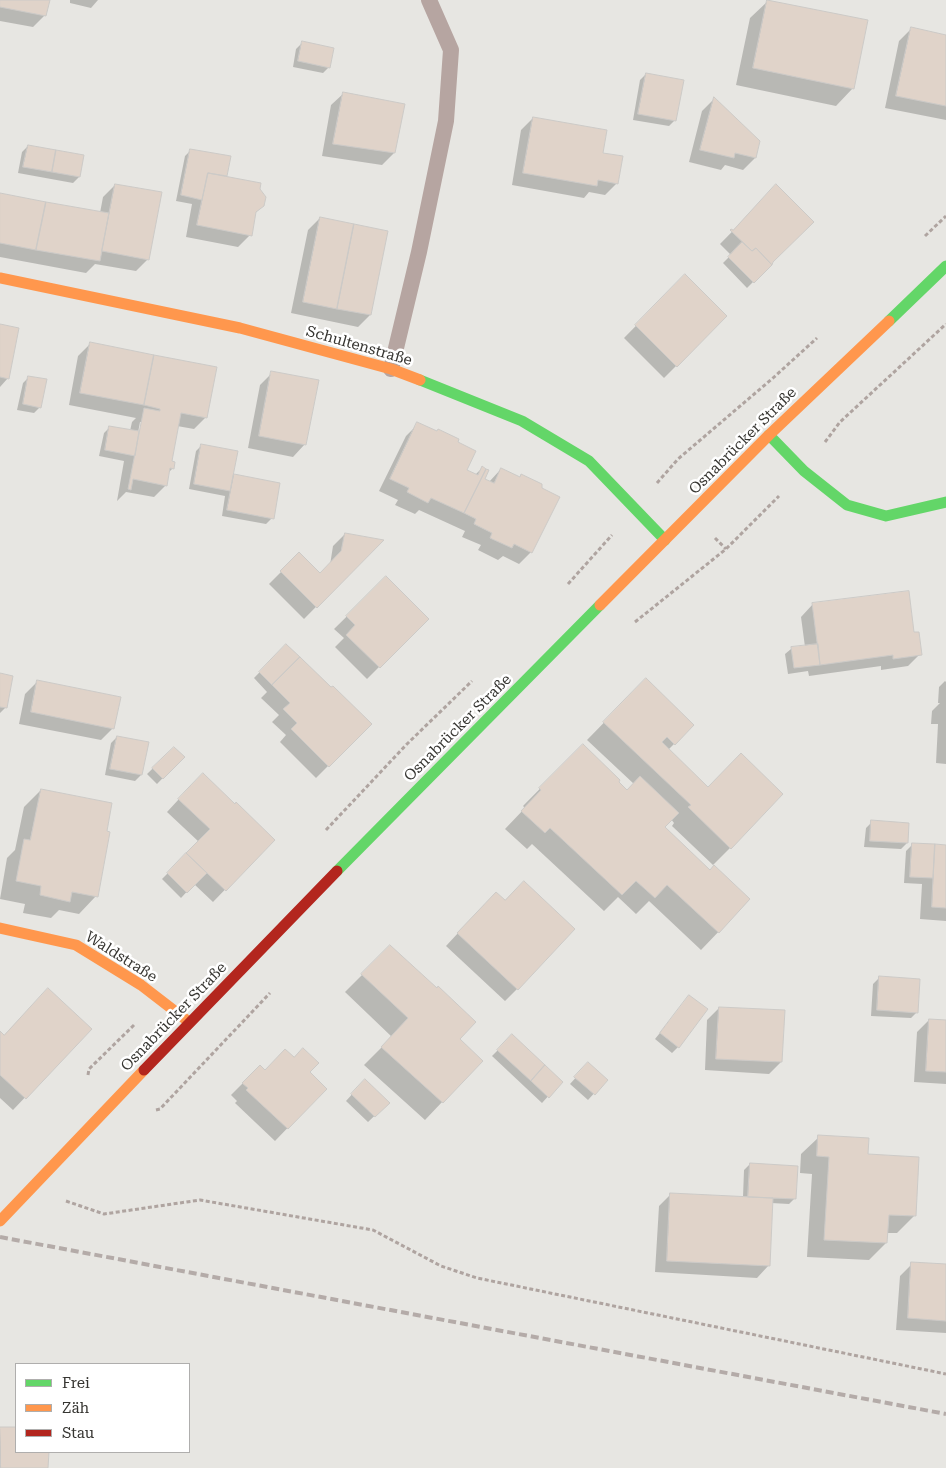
<!DOCTYPE html>
<meta charset="utf-8">
<style>
body{margin:0}
#map{position:relative;width:946px;height:1468px;overflow:hidden;background:#e7e6e2;font-family:"Roboto Serif",serif}
canvas{display:block}
.legend{position:absolute;left:15px;top:1363px;width:175px;height:90px;box-sizing:border-box;background:#fff;border:1px solid #afaead;margin:0;padding:6px 9px;list-style:none;font-size:15px;color:#363531}
.legend li{display:flex;align-items:center;gap:10px;height:25px}
.legend b{width:25px;border:1px solid #afaead}
</style>
<div id="map">
<canvas width="946" height="1468"></canvas>
<ul class="legend">
<li><b style="height:6px;background:#63d668"></b>Frei</li>
<li><b style="height:6px;background:#ff974d"></b>Zäh</li>
<li><b style="height:6px;background:#b3261e"></b>Stau</li>
</ul>
</div>
<script>
const g = document.querySelector('canvas').getContext('2d');
g.lineJoin = 'round';
function fill(path, color) {
  g.fillStyle = color;
  g.fill(path, 'evenodd');
}
function stroke(path, color, width, dash) {
  g.strokeStyle = color;
  g.lineWidth = width;
  g.lineCap = dash ? 'butt' : 'round';
  g.setLineDash(dash || []);
  g.stroke(path);
}
function label(font, color, halo, rows, align = 'center') {
  g.font = font + ' "Roboto Serif",serif';
  g.lineWidth = 5;
  g.setLineDash([]);
  g.textBaseline = 'middle';
  g.strokeStyle = halo;
  g.fillStyle = color;
  for (const [text, x, y, turn = 0] of rows) {
    g.save();
    g.translate(x, y);
    g.rotate((+turn || 0) * Math.PI / 180);
    g.textAlign = isNaN(turn) ? turn : align;
    if (halo) g.strokeText(text, 0, 0);
    g.fillText(text, 0, 0);
    g.restore();
  }
}
fill(new Path2D(`
 M0 0H48L45 15 33 27 0 21Z
 M70 0H98L91 8 70 3Z
 M768 1 853 88 836 106 736 85 750 18Z
 M911 29 946 36V120L885 108 899 41Z
 M302 43 329 67 323 73 293 67 296 49Z
 M646 74 675 120 669 126 633 120 640 80Z
 M344 93 394 153 382 165 322 156 331 105Z
 M714 99 755 158 743 170 725 165 721 170 689 162 702 111Z
 M533 118 601 154 617 183 605 195 589 192 584 198 512 185 521 130Z
 M28 146 83 156 79 177 73 183 18 173 22 152Z
 M191 150 263 206 254 214 250 235 238 247 186 237 192 204 176 201 185 156Z
 M115 185 148 259 136 271 95 264 86 273 0 257V194L100 213 103 197Z
 M776 187 772 261 771 264 747 288 723 263 731 255 720 244Z
 M320 218 370 315 358 327 291 313 308 230Z
 M685 276 726 316 664 378 624 338Z
 M0 325 8 378 0 387Z
 M90 344 206 417 194 429 177 426 170 462 173 468 168 473 166 485 154 497 126 492 117 501 124 461 99 456 104 433 110 427 130 431 132 422 136 418 69 405 78 356ZM140 422H142L138 444 136 443Z
 M272 373 305 444 293 457 248 448 260 385Z
 M29 377 40 407 34 413 17 410 23 383Z
 M418 424 466 470 475 475 482 468 483 479 489 482 501 469 519 478 531 552 519 564 503 556 498 560 478 550 481 545 462 537 465 531 419 510 415 514 395 505 398 500 379 491 406 436Z
 M202 445 232 475 279 484 272 518 266 524 222 516 225 496 189 489 196 451Z
 M345 534 381 541 304 619 269 584 299 554 320 575 330 565 333 546Z
 M386 578 427 619 367 679 335 647 344 638 334 629Z
 M813 604 913 634 920 654 908 666 881 670V666L809 676 808 671 788 674 785 654 791 649 805 647 801 617Z
 M286 645 370 724 316 778 280 742 286 735 272 722 279 715 261 698 267 692 254 678Z
 M0 674 6 707 0 713Z
 M945 681 946 682V764L936 763 938 724H931L932 711 940 703H938L939 687Z
 M37 682 113 728 101 740 19 724 25 694Z
 M629 697 693 725 668 750 730 848 713 865 672 826 674 823 671 819 664 827 709 871 749 900 701 950 649 901 636 914 618 897 604 911 532 844 527 849 505 829 525 808 523 806 583 745 627 791 634 784 587 740Z
 M117 737 141 775 135 781 105 775 111 743Z
 M174 748 183 757 157 784 147 774Z
 M191 786 273 840 213 902 194 884 181 898 162 879 199 842 167 812Z
 M41 790 96 896 79 914 59 910 51 918 23 913 25 904 0 899 7 858 15 850 24 807Z
 M872 822 907 843 901 849 864 847 866 828Z
 M912 845 946 846V921L920 919 922 884 904 883 906 851Z
 M505 902 517 989 505 1001 446 946 484 905Z
 M373 964 481 1061 425 1120 364 1065 392 1037 345 992Z
 M879 978 917 1012 911 1018 871 1016 873 984Z
 M689 997 678 1047 672 1053 655 1039Z
 M719 1008 781 1062 769 1074 705 1070 707 1020Z
 M929 1020 946 1021V1084L914 1082 917 1032Z
 M90 1029 13 1110 0 1098V1033L3 1036Z
 M512 1036 561 1082 542 1103 492 1056Z
 M588 1064 606 1080 588 1100 570 1084Z
 M260 1066 265 1071 308 1072 325 1089 275 1141 235 1103 237 1101 231 1095Z
 M365 1080 388 1103 368 1122 346 1101Z
 M819 1137 866 1156 914 1216 897 1233H887L886 1243 869 1260 807 1257 812 1174 800 1173 801 1154Z
 M750 1164 795 1198 789 1204 771 1203 769 1265 757 1278 655 1272 659 1206 671 1194 743 1197 744 1170Z
 M912 1264 946 1266V1333L896 1330 900 1276Z
 M16 1428V1452H48L47 1468H0V1429Z`), '#0003');
const building = new Path2D(`
 M0 0H50L46 16 0 7Z
 M767 0 868 20 854 89 753 68Z
 M911 27 946 35V106L896 96Z
 M302 41 334 48 330 68 298 61Z
 M646 73 684 80 676 121 638 114Z
 M343 92 405 104 395 153 333 144Z
 M714 97 760 141 756 158 735 153 734 158 700 150Z
 M533 117 607 130 603 153 623 156 618 184 598 180 597 186 523 173Z
 M28 145 56 150 52 172 23 167Z
 M190 149 231 156 227 176 208 173 202 200 181 195Z
 M56 150 84 155 80 177 52 172Z
 M208 173 261 183 260 189 266 197 264 206 256 212 252 236 197 225Z
 M115 184 162 192 149 260 102 251Z
 M776 184 814 222 773 262 772 265 756 248 752 251 730 230 731 229 733 230Z
 M0 193 46 202 36 250 0 243Z
 M46 202 109 213 100 261 36 250Z
 M320 217 354 224 337 309 303 302Z
 M354 224 388 231 371 315 337 309Z
 M742 242 752 251 756 248 772 265 754 283 728 257Z
 M685 274 727 316 677 367 635 325Z
 M0 324 19 328 9 379 0 377Z
 M90 342 154 355 144 405 80 393Z
 M154 355 217 367 207 418 181 413 172 461 175 462 174 469 170 468 167 486 133 479 131 490 128 489 144 408 160 411V409L144 405Z
 M271 371 319 380 306 445 259 436Z
 M28 376 47 379 41 408 23 404Z
 M417 422 437 431 438 429 459 439 458 442 476 451 467 470 478 475 482 466 486 469 464 513 431 498 428 503 407 492 409 488 390 479Z
 M109 426 139 431 135 456 105 450Z
 M201 444 238 451 230 491 194 484Z
 M501 468 520 477 521 474 542 484V488L560 497 532 553 514 544 512 548 490 538 492 533 474 524 476 519 464 513 486 469 489 470 485 479 494 483Z
 M234 474 280 483 274 519 227 510Z
 M345 533 384 540 317 608 280 571 299 552 320 573 341 551Z
 M386 576 429 619 380 668 346 635 355 625 346 616Z
 M909 591 914 632H919L922 655 893 659V655L820 665 812 603Z
 M286 644 300 657 272 685 259 672Z
 M818 644 820 665 794 668 791 647Z
 M300 657 331 687 333 686 372 724 329 767 291 729 297 723 283 709 290 703 272 685Z
 M0 673 13 676 7 708 0 707Z
 M646 678 694 725 675 745 667 737 662 742 708 787 741 753 783 794 731 849 688 807 691 805 603 722Z
 M37 680 121 697 114 729 31 712Z
 M117 736 149 742 142 775 110 769Z
 M583 744 620 780 619 782 627 790 640 776 679 813 665 827 710 870 714 865 750 899 719 933 667 885 655 898 636 881 622 895 550 828 545 833 521 811 541 790 539 788Z
 M174 747 185 757 163 779 152 768Z
 M203 773 235 804 236 802 275 840 226 891 186 853 210 829 178 799Z
 M41 789 112 803 107 831 110 832 98 897 72 892 70 902 40 895 41 886 16 881 24 839 30 840Z
 M871 820 909 823 908 843 870 841Z
 M912 843 935 844 933 878 910 877Z
 M935 844 946 845V908L932 907Z
 M186 853 207 873 187 893 167 873Z
 M524 881 575 929 518 990 457 933 496 892 505 900Z
 M390 945 437 988 438 986 476 1022 460 1039 483 1061 443 1103 381 1047 408 1018 361 974Z
 M879 976 920 979 918 1013 877 1010Z
 M48 988 92 1029 26 1099 0 1075V1031L4 1035Z
 M689 995 708 1009 679 1048 660 1033Z
 M719 1007 785 1010 782 1062 716 1059Z
 M929 1019 946 1020V1072L926 1071Z
 M512 1034 545 1065 531 1081 497 1050Z
 M303 1048 319 1063 310 1072 327 1089 288 1129 246 1090 248 1088 242 1083 260 1065 265 1070 285 1049 294 1057Z
 M588 1062 608 1080 595 1095 574 1077Z
 M545 1065 563 1082 549 1098 531 1081Z
 M365 1079 390 1103 375 1117 351 1094Z
 M818 1135 869 1138 868 1154 919 1157 916 1216 889 1215 887 1243 824 1240 829 1157 817 1156Z
 M750 1163 798 1166 796 1199 748 1197Z
 M670 1193 773 1198 770 1266 667 1261Z
 M911 1262 946 1264V1321L908 1318Z
 M0 1427H16V1452H49L48 1468H1Z`);
fill(building, '#e0d3c9');
stroke(building, '#cccac7', 1);
stroke(new Path2D(`
 M925 236 946 216
 M825 442 840 422 946 324
 M657 483 678 459 773 378 817 338
 M715 538 726 549
 M568 584 612 535
 M635 622 726 549 779 496
 M326 830 407 744 472 681
 M88 1075 89 1069 134 1025
 M156 1110 160 1109 270 993
 M66 1201 104 1214 200 1200 373 1230 441 1266 477 1278 946 1374`), '#afa4a0', 3, [4, 2.5]);
stroke(new Path2D(`
 M391 369 419 252 446 121 451 50 429 0`), '#b6a5a1', 16);
stroke(new Path2D(`
 M889 321 946 266
 M420 380 522 421 589 461 665 540
 M769 435 804 471 847 505 886 516 946 502
 M337 871 600 605`), '#63d668', 11);
stroke(new Path2D(`
 M0 278 240 328 391 369 420 380
 M600 605 769 435 889 321
 M0 928 76 945 141 985 189 1022
 M0 1221 144 1070`), '#ff974d', 11);
stroke(new Path2D(`
 M144 1070 337 871`), '#b3261e', 11);
stroke(new Path2D(`
 M0 1237 946 1414`), '#b4aba8', 4, [8, 4]);
label('15px', '#363531', '#fff', [
 ["Schultenstraße",359,346,16],
 ["Osnabrücker Straße",743,441,-45],
 ["Osnabrücker Straße",458,728,-45],
 ["Waldstraße",121,957,32],
 ["Osnabrücker Straße",174,1017,-46]
]);
</script>
